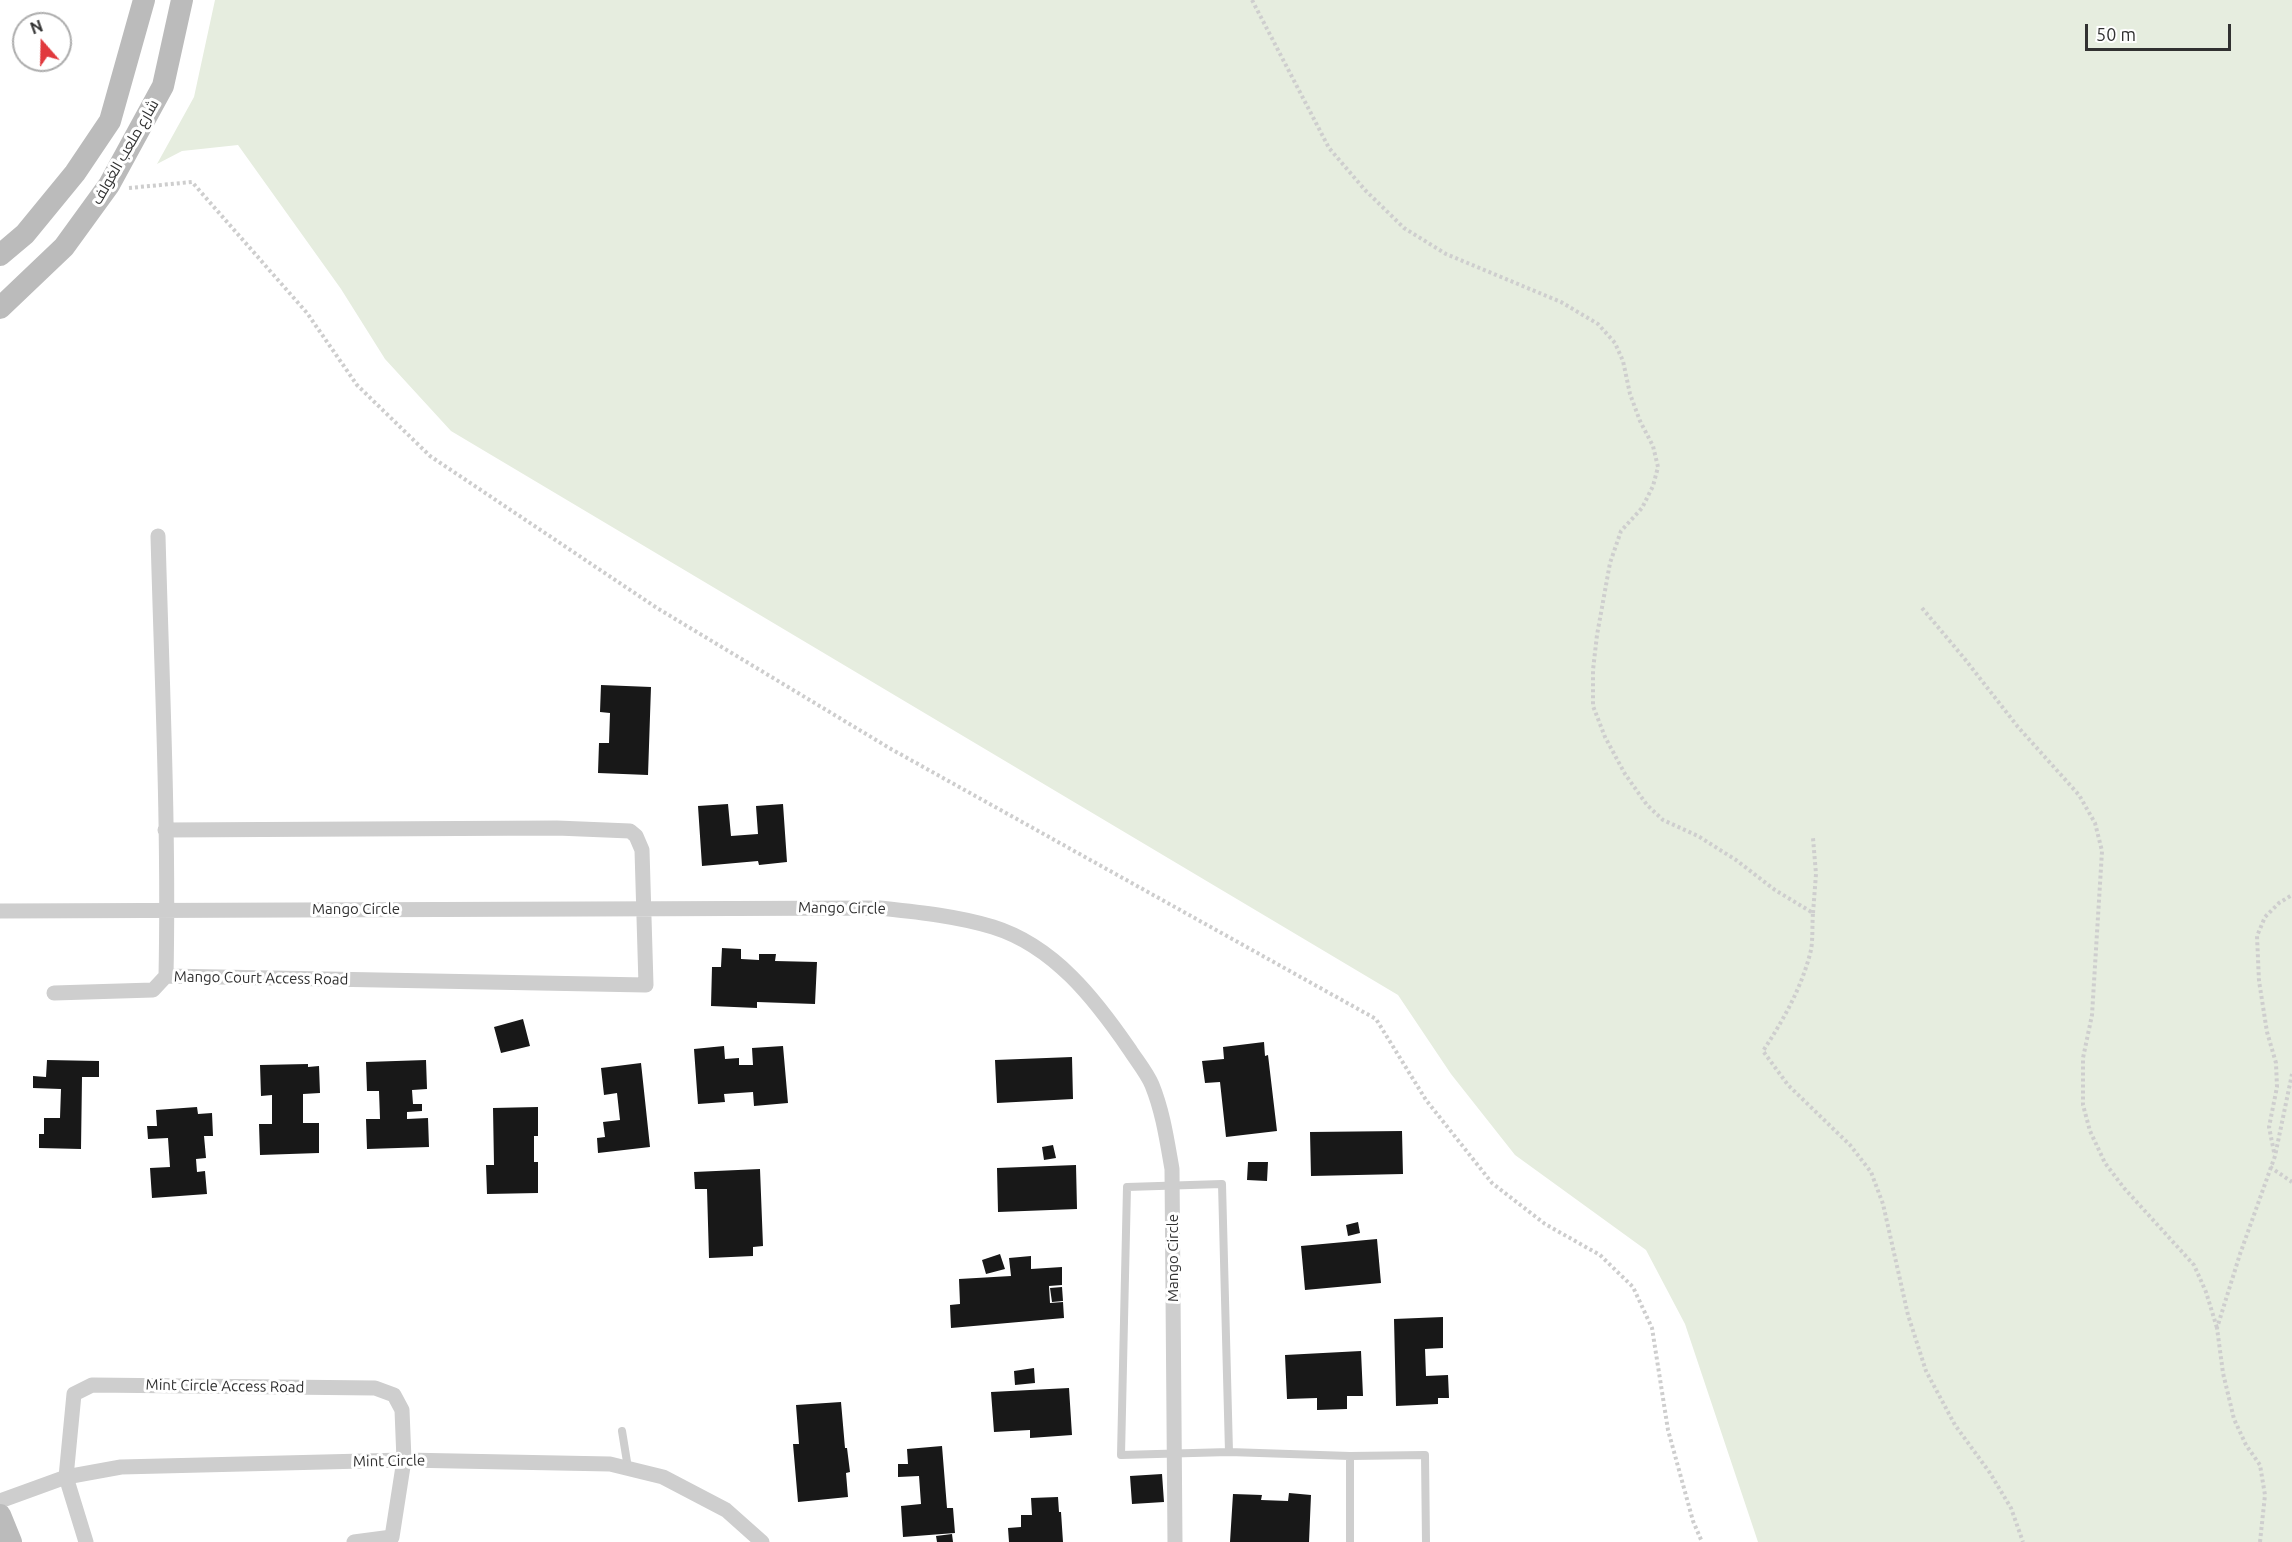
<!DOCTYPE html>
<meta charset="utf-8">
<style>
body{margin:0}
#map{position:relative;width:2292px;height:1542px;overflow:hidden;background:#fff;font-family:Ubuntu,sans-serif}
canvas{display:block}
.north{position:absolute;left:12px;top:12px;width:60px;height:60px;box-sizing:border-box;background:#fff;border:2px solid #adadad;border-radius:50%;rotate:340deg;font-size:16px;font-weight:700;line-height:24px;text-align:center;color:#313131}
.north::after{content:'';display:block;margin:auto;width:21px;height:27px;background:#e1393d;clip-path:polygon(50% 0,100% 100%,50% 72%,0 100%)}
.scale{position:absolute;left:2085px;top:24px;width:146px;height:27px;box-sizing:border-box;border:3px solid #313131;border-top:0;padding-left:8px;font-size:18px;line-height:21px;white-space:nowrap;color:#313131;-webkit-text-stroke:4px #fff;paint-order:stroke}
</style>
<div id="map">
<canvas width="2292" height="1542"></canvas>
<div class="north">N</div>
<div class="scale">50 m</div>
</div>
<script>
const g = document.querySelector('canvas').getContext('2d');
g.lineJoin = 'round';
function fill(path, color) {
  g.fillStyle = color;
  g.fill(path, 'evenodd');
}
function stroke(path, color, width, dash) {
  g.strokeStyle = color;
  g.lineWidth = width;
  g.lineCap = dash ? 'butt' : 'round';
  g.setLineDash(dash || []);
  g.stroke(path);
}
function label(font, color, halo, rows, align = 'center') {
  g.font = font + ' Ubuntu,Cairo,sans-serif';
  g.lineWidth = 6;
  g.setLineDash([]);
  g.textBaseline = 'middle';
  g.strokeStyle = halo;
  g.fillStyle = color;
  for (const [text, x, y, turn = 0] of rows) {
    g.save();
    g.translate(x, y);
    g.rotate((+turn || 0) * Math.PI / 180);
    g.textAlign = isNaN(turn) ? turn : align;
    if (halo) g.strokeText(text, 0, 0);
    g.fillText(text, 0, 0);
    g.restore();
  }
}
fill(new Path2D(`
 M215 0H2292V1542H1758L1685 1324 1646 1250 1515 1155 1451 1074 1398 995 451 431 385 359 341 289 238 145 182 151 157 164 194 97Z`), '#e6eddf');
fill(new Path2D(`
 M601 685 651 687 648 775 598 773 599 743H609L610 713 600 712Z
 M728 804 731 836 758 834 756 806 783 804 787 862 759 865 758 861 702 866 698 806Z
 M722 948 741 949V959L759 960V954H776L775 961 817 962 815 1004 757 1002V1008L711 1006 712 967H721Z
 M523 1019 530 1046 501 1053 494 1027Z
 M1264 1042 1265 1056 1268 1055 1277 1131 1226 1137 1220 1082 1205 1083 1202 1061 1224 1059 1223 1047Z
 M724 1046 725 1059 739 1058V1065H753L752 1048 783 1046 788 1103 754 1106 753 1092 724 1094 725 1102 698 1104 694 1049Z
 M1072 1057 1073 1099 997 1103 995 1060Z
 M47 1060 99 1061V1077H82L81 1149 39 1148V1134H44V1118H60L61 1089 33 1088V1076L46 1077Z
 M426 1060 427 1089 412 1090 413 1104H422V1111L407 1112V1119L428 1118 429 1147 367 1149 366 1119H380L379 1091H367L366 1062Z
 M641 1063 650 1147 598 1153 597 1138 605 1137 603 1122 620 1120 617 1093 604 1095 601 1068Z
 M308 1064V1067L319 1066 320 1093 303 1094V1123H319V1153L260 1155 259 1124H272V1095L261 1096 260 1065Z
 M197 1107 198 1114 212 1113 213 1136H204L206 1158 196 1159 197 1172 205 1171 207 1194 152 1198 150 1168 170 1167 168 1138 148 1139 147 1126H157L156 1110Z
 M538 1107V1136H534V1162H538V1193L487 1194 486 1165H494L493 1108Z
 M1402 1131 1403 1174 1311 1176 1310 1132Z
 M1053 1145 1056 1158 1044 1160 1042 1147Z
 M1248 1162H1268L1267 1181 1247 1180Z
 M1076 1165 1077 1209 998 1212 997 1168Z
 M760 1169 763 1246 753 1247V1256L709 1258 707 1189H695L694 1172Z
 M1358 1222 1360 1233 1348 1236 1346 1225Z
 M1377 1239 1381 1283 1305 1290 1301 1246Z
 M1000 1254 1005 1269 986 1274 982 1260Z
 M1031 1256V1269L1062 1267V1285L1049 1286 1050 1303 1063 1302 1064 1318 951 1328 950 1305 960 1304 959 1279 1011 1276 1009 1258Z
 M1062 1287 1063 1301 1052 1302 1050 1288Z
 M1443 1317V1348L1425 1349 1426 1376 1448 1375 1449 1398H1438V1404L1396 1406 1394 1319Z
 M1361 1351 1363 1396H1347V1409L1317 1410V1398L1287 1399 1285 1355Z
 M1034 1368 1035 1383 1015 1385 1014 1371Z
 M1069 1388 1072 1435 1030 1438V1430L994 1432 991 1392Z
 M841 1402 845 1448H847L850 1472 846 1473 848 1497 798 1502 793 1444H799L796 1405Z
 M942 1446 947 1508H953L955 1533 903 1537 901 1506 921 1504 919 1476 898 1477V1464H908L907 1449Z
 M1162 1474 1164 1502 1132 1504 1130 1476Z
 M1289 1493 1311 1495 1309 1542H1230L1233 1494 1262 1495 1261 1500 1288 1501Z
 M1058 1497 1059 1512H1061L1063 1542H1009L1008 1528 1021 1527V1515H1032L1031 1498Z
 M952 1534 953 1542H937L936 1536Z`), '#181818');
stroke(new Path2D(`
 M1252 0 1329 148 1365 190 1404 228 1446 254 1561 302 1598 324 1615 343 1623 361 1630 394 1640 421 1653 446 1658 467 1653 486 1642 508 1621 531 1610 563 1597 635 1593 670V706L1605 737 1625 774 1647 805 1663 820 1698 836 1736 860 1775 890 1813 913C1812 925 1813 938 1811 950 1802 987 1784 1019 1763 1051L1788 1085 1850 1145 1871 1172 1883 1204 1908 1315 1926 1371 1955 1425 1990 1473 2011 1508 2023 1542
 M129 188 192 182 307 313 357 385 430 456 657 608 891 749 1376 1019 1426 1100 1492 1183 1545 1224 1600 1255 1633 1287 1652 1328 1668 1430 1693 1521 1702 1542
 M1922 608 1964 658 2018 727 2079 795 2095 823 2102 851 2092 1015 2083 1058V1105L2090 1131 2105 1163 2124 1188 2194 1265 2206 1292 2217 1328
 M1813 913 1816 874 1813 838
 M2274 1152 2269 1127 2277 1087 2276 1063 2267 1032 2259 981 2257 936 2265 917 2279 903 2292 895
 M2270 1167 2292 1182
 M2260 1542 2265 1495 2260 1465 2246 1445 2234 1419 2223 1373 2217 1328 2240 1254 2275 1156 2292 1074`), '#cecece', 4, [3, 3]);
stroke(new Path2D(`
 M622 1431 628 1468
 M1229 1452 1222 1184 1127 1187 1121 1455 1229 1452 1350 1456
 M1350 1542V1456L1425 1455 1426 1542`), '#cecece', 8);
stroke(new Path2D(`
 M158 536C162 683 169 830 166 976L646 985 642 850 636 836 630 831 557 828 165 830
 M0 911 880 908C917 912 957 916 993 927 1054 946 1095 999 1130 1050 1137 1061 1147 1073 1152 1085 1163 1112 1167 1141 1172 1169L1175 1542
 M54 993 153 990 166 976
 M0 1501 66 1477 121 1467 404 1460 610 1464 663 1477 726 1510 762 1542
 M86 1542 66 1477 74 1394 92 1385 375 1388 394 1395 402 1410 404 1460 392 1537 354 1542`), '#cecece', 15);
stroke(new Path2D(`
 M0 255 25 234 75 173 110 121 144 0
 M0 308 64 247 109 185 163 86 182 0
 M0 1515 11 1542`), '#bbb', 22);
label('15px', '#313131', '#fff', [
 ["شارع ملعب الغولف",125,152,-60],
 ["Mango Circle",842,908,1],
 ["Mango Circle",356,909],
 ["Mango Court Access Road",261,978,1],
 ["Mango Circle",1173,1258,-90],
 ["Mint Circle Access Road",225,1386,1],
 ["Mint Circle",389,1461,-1]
]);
</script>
